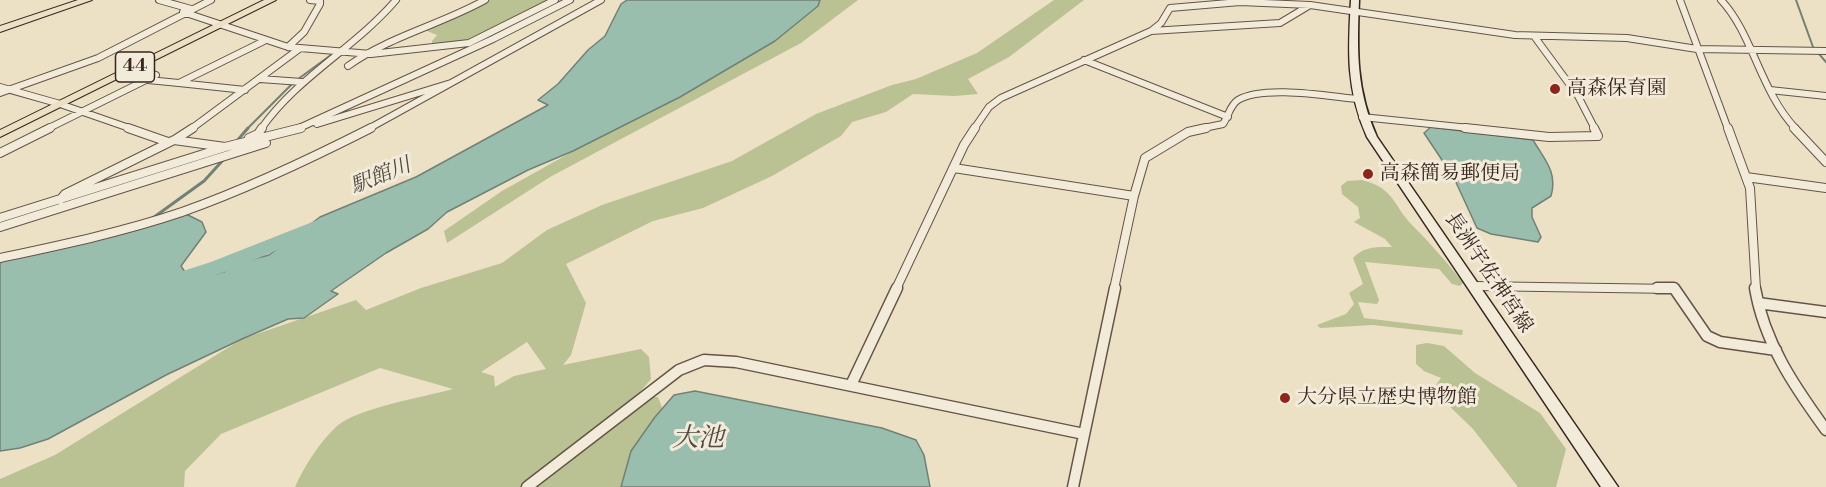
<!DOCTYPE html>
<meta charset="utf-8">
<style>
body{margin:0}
canvas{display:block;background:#ece0c5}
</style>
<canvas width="1826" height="487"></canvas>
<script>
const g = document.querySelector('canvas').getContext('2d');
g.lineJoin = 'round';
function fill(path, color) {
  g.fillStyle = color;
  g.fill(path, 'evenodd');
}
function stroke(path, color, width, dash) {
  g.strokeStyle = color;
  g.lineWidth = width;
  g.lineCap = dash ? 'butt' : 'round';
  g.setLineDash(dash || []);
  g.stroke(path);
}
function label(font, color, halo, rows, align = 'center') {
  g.font = font + ' "Libre Bodoni","Noto Serif JP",serif';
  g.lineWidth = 6;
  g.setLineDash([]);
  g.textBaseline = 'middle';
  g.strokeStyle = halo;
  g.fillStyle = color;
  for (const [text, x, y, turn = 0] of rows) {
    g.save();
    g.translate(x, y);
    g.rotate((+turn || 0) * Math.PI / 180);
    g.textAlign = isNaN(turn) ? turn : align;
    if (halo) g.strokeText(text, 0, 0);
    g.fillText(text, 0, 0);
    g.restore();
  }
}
fill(new Path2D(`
 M485 0H552L472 41 432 48V41L437 35 422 29 461 9H468Z
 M820 0H858L801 43 550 177 447 243 444 231 502 191 602 135 680 97 775 41 818 6Z
 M1054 0H1084L1009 57 968 79 978 94 954 96 913 94 886 112 852 122 841 136 772 176 703 208 653 221 566 264 586 303 571 355 563 365 641 349 649 357 651 379 635 398 658 397 666 418 638 487H295C305 465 319 443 337 426 358 408 424 397 453 389L380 368 221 434 185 471 184 487H0V479L55 455 242 339 356 300 366 310 421 288 502 263 547 230 602 205 732 161 816 114 892 85 916 79 977 53ZM527 342 546 369 514 376 495 387 494 376 481 372Z
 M1362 180C1396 189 1392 205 1413 226 1431 244 1447 262 1463 283L1460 286 1452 284 1439 269 1365 262 1379 300 1377 304 1358 302 1364 318 1463 330 1462 335 1373 325 1320 328 1317 325 1346 314 1354 304 1349 293 1363 284 1353 258C1364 246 1377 247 1392 247L1385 239 1354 222 1360 218 1358 207 1342 194 1341 186 1347 181Z
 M1427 343 1444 346 1475 373 1540 413 1566 449 1556 487H1518L1473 429 1445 402 1436 385 1441 378 1424 371 1416 364V345Z`), '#bac293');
const water = new Path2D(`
 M627 0H820L818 6 775 41 680 97 573 151 528 170 447 212 428 229 386 253 331 291 338 294 304 318 288 319 242 339 166 375 48 439 20 448 0 451V262L186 214 202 222 206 232 181 266 185 272 198 276 212 275 224 272 238 263 269 255 320 217 416 177 548 105 538 100 558 84 588 50 605 36 621 4Z
 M1431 127 1533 140C1544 159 1558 172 1551 196L1532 208V217L1541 237 1538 242 1491 234 1477 228 1454 178 1424 133Z
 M695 391 882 428 916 440 924 455 930 487H621L631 451 655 417 674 395Z`);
fill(water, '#9abeae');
stroke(water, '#728175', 1.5);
stroke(new Path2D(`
 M1796 0 1813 47 1826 62
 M247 129 294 82 335 52`), '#728175', 2);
stroke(new Path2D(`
 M236 142 248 128
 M150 220 204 181 224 159`), '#728175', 3);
fill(new Path2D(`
 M325 217 332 219 334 223 332 227 225 272 168 290 161 288 158 283 161 278 211 262Z`), '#9abeae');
const streetFar2 = new Path2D(`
 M159 0 191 9
 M1680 0 1728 129
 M1721 0C1753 34 1760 91 1796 129
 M183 12 288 47 371 54 469 43 555 0
 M1151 31 1280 23 1310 5 1515 35 1627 38 1697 49 1826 51
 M1534 36 1578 96 1595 129
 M288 47 304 32 320 4V1L310 0
 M1084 60 1228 117
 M348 66C390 36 440 25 485 0
 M260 79 302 82
 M148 80 179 83 264 41
 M179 83 245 90
 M0 87 60 104 132 129
 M1770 90 1826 96
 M0 93 98 58 211 0
 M1362 117 1479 129
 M317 124 451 83
 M47 129 156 75 134 68
 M191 129 299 49
 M261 129C297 77 355 48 396 0
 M297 129 493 39 570 0
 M368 129 601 0
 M974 129 989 107 1001 98 1151 31 1161 23 1170 8 1240 2 1310 5
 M1199 129 1223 124C1228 117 1230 105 1238 100 1264 85 1326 96 1356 99`);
const streetFar1 = new Path2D(`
 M128 128 168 142
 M1465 128 1549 137 1598 136 1594 128
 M1728 128 1750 188 1756 289
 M1794 128 1826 162
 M249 138 258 134 262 128
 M176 139 193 128
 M0 153 50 128
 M954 168 1134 196
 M1746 177 1826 188
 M60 200 65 194 174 140 225 147 301 128
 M0 218 226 147
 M0 227 266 143
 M0 258C61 245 123 232 182 212 247 189 310 159 371 128
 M1474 286 1675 289
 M896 289 964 145 975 128
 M1114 289 1134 196 1145 158 1188 132 1206 128`);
const street = new Path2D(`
 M1657 288H1674L1707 336 1720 342 1776 350
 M1755 288C1764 342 1794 386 1826 430
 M1758 303 1826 312
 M851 385 897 288
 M527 487 679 370 704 360 736 362 1084 434
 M1073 487 1115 288`);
const secondary = new Path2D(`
 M1351 0H1359C1357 51 1356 90 1377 137L1618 487H1601L1367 137C1346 89 1348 51 1351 0Z`);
const primary = new Path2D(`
 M78 0H92L0 32V26Z
 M264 0H276L0 137V130Z`);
stroke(streetFar2, '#645448', 8);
stroke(streetFar1, '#645448', 10);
stroke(street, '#645448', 13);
stroke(secondary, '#37261f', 3);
stroke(primary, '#37261f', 2);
stroke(streetFar2, '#f3ebd9', 6);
stroke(streetFar1, '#f3ebd9', 8);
stroke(street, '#f3ebd9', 10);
fill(secondary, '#f3ebd9');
fill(primary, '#ece0c5');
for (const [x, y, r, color] of [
 [1555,89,6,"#8f2418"],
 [1368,174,6,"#8f2418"],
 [1285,398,6,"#8f2418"]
]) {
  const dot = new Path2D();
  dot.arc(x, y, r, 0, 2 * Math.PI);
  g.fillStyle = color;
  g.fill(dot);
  stroke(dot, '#f3ebd9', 2);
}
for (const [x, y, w] of [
 [135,67,39]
]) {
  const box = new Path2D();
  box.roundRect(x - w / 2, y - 15, w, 30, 4.5);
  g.fillStyle = '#f3ebd9';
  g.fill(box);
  stroke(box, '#37261f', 1.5);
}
label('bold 18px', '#37261f', null, [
 ["44",135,67]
]);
label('20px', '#37261f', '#f3ebd9', [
 ["高森保育園",1567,89],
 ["高森簡易郵便局",1380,174],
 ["大分県立歴史博物館",1297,398]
], 'left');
label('20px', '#37261f', '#f3ebd9', [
 ["長洲宇佐神宮線",1488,273,56]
]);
label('italic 21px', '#504c43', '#f3ebd9', [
 ["駅館川",381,177,-22]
]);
label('italic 26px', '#504c43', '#f3ebd9', [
 ["大池",698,440]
]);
</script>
